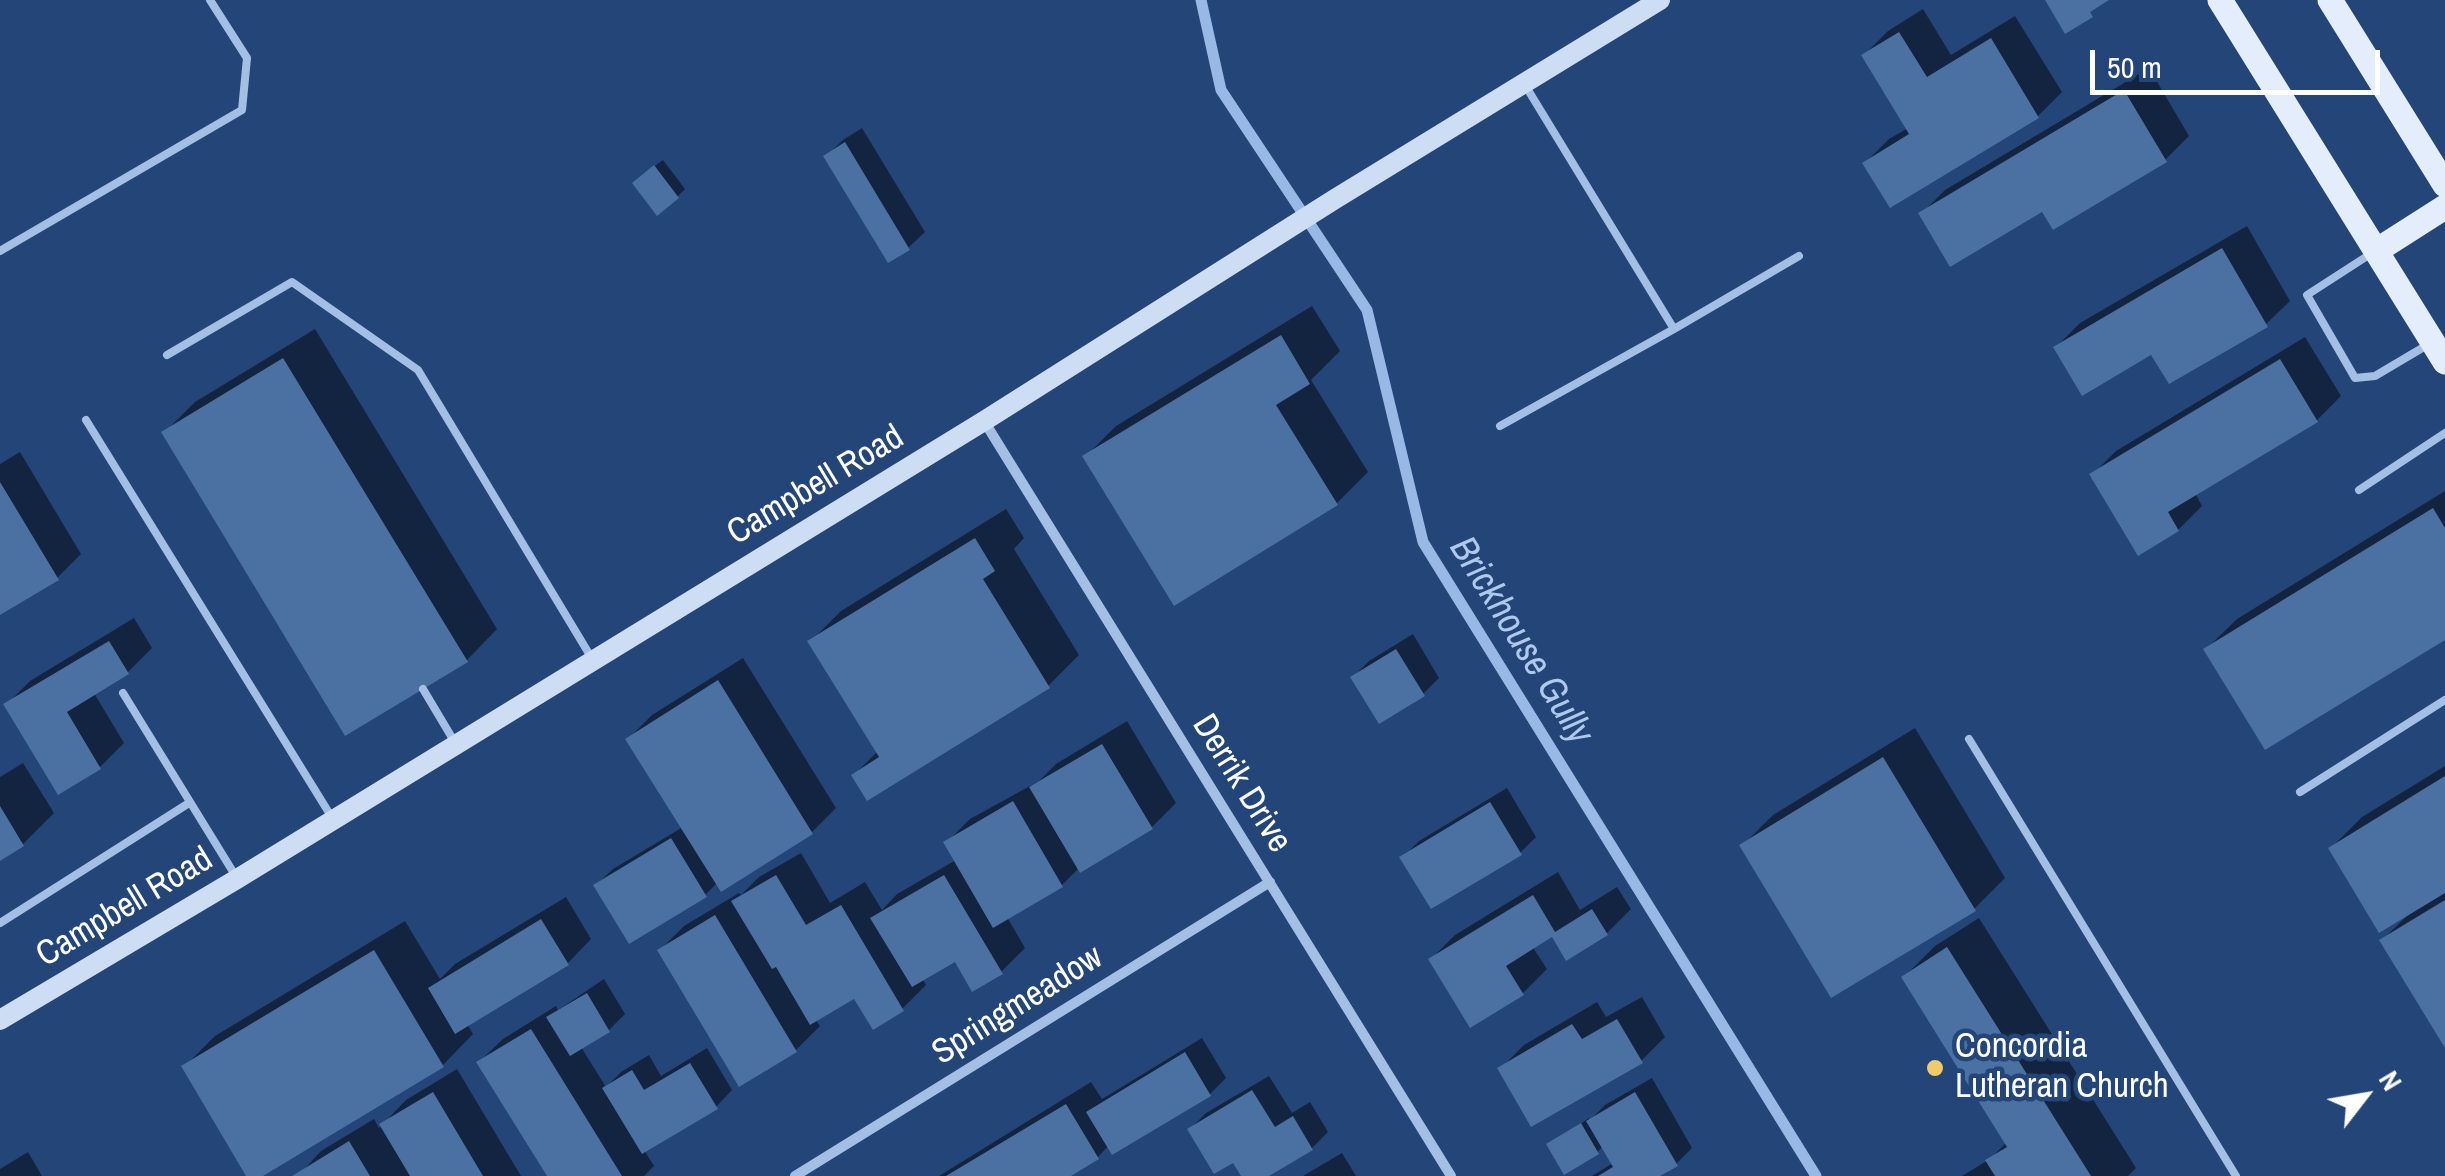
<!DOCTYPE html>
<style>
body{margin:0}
#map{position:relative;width:2445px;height:1176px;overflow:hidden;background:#234578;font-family:"Archivo Narrow",sans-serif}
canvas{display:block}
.north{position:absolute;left:2315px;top:1046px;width:100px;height:100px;-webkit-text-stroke:8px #234578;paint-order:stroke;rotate:59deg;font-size:28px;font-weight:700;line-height:40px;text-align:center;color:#fff}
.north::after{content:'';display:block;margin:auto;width:35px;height:45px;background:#fff;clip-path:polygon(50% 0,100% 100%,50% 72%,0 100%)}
.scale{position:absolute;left:2090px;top:50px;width:290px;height:45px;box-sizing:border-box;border:5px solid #fff;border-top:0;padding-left:12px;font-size:30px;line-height:35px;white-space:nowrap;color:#fff;-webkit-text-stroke:8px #234578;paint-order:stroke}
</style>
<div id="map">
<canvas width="2445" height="1176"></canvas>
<div class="north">N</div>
<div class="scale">50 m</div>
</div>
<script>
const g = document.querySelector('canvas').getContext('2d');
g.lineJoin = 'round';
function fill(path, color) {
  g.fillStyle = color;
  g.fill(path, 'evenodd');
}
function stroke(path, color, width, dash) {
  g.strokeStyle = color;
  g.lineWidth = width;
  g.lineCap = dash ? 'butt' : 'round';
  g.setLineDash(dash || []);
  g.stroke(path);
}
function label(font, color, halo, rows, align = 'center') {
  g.font = font + ' "Archivo Narrow",sans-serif';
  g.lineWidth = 9;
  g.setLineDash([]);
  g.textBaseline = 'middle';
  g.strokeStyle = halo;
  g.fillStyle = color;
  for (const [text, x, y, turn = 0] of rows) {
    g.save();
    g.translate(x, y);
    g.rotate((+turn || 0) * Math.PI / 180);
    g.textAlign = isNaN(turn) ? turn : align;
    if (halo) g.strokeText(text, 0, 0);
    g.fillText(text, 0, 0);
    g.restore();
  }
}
fill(new Path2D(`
 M1923 9 1951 55 2015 16 2062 92 2038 116 1891 205 1865 163 1889 139 1908 128 1864 55 1888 31Z
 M2149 68 2189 136 2165 160 2043 208 1921 214 1945 190Z
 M862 128 925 232 908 248 826 156 843 140Z
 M663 160 685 189 678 196 642 175Z
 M2247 226 2290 301 2266 324 2152 352 2056 347 2080 323Z
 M1312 306 1340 351 1311 380 1368 472 1337 503 1086 456 1116 426Z
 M315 329 497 629 467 660 164 433 195 402Z
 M2305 337 2341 396 2317 420 2195 493 2202 506 2178 530 2092 475 2116 451Z
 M20 452 81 554 57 578 0 612V464Z
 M2445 491V637L2206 649 2237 619Z
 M1006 509 1024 538 1014 549 1079 655 1048 686 854 775 878 751 810 642 841 611Z
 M134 618 152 648 128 672 94 693 124 743 100 767 6 705 30 681Z
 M1413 634 1439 678 1423 694 1353 677 1369 661Z
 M743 658 836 808 812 832 718 882 705 895 596 885 613 869 683 827 628 739 652 715Z
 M1127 721 1176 803 1152 827 1080 867 1062 885 1007 917 1025 948 1001 972 955 959 922 978 926 985 902 1009 855 995 815 1019 820 1026 796 1050 660 950 684 926 739 893 741 895 759 877 801 853 830 903 865 882 882 910 897 894 956 860 946 843 970 819 1039 781 1056 764Z
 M1915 728 2005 878 1974 909 1742 846 1773 815Z
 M23 763 54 813 23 844 0 858V777Z
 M2445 766V1043L2382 940 2408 915 2331 848 2362 817Z
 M1507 788 1536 837 1520 853 1403 857 1419 841Z
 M1558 872 1580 910 1617 887 1631 909 1607 933 1553 934 1532 946 1547 969 1523 993 1431 959 1455 935Z
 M566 897 591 939 568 963 467 1024 473 1034 443 1065 258 1176H249L184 1067 215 1036 405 921 440 979 455 964Z
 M1979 918 2136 1168 2128 1176H1962L1990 1159 2007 1142 1904 977 1935 946Z
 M604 979 625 1014 609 1030 581 1047 606 1087 621 1072 649 1055 661 1076 707 1048 732 1090 716 1107 644 1150 654 1166 644 1176H550L479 1062 503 1039 556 1006 558 1010Z
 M1642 997 1665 1037 1641 1061 1500 1069 1524 1045 1597 1002 1606 1017Z
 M1202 1038 1226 1078 1210 1094 1109 1145 1098 1157 1066 1176H939L1091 1082 1102 1099Z
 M457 1069 521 1176H298L321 1151 374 1119 379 1128 406 1100Z
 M1269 1076 1292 1113 1310 1102 1328 1132 1312 1148 1265 1176H1244L1234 1159 1190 1129 1206 1113Z
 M1652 1078 1692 1148 1676 1164 1655 1176H1592L1613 1163 1603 1146 1597 1152 1549 1145 1589 1118 1590 1120 1605 1105Z
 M28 1152 42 1176H0V1169Z
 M1342 1153 1356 1176H1303Z`), '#0007');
stroke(new Path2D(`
 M1201 0 1221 90 1367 310 1423 542 1816 1176`), '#98b9e5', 11);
fill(new Path2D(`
 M2045 0H2109L2090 12 2093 17 2065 34Z
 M1899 32 1927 77 1991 38 2039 118 1890 208 1862 163 1909 134 1861 55Z
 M2124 90 2167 162 2053 230 2042 212 1950 267 1918 213Z
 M845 142 910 250 888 263 823 156Z
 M654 165 679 198 657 216 632 183Z
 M2222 248 2268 327 2169 384 2151 355 2082 396 2053 347Z
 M1281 335 1310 384 1276 405 1338 505 1174 606 1082 456Z
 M283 358 468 662 345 736 161 432Z
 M2280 359 2318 422 2168 512 2179 531 2138 556 2089 474Z
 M0 482 59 580 0 615Z
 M2433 508 2445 528V640L2265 750 2203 649Z
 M975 538 995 571 983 579 1050 688 867 801 851 775 879 757 807 641Z
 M109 641 129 674 67 712 101 769 58 795 3 704Z
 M1396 649 1425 696 1379 724 1350 677Z
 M718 680 813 834 721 892 625 739Z
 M1102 744 1153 829 1080 873 1029 787Z
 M1883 757 1976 911 1831 998 1739 845Z
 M2445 776V893L2379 933 2328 848Z
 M1013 801 1063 887 993 928 943 842Z
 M1490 802 1522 855 1431 909 1399 857Z
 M0 806 24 846 0 861Z
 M671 838 707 897 629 944 593 885Z
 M776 875 806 925 841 905 904 1011 873 1030 854 999 810 1025 776 967 772 969 731 901Z
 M944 875 1003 974 972 992 955 962 912 987 870 918Z
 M1533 895 1555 932 1592 909 1608 935 1566 961 1552 937 1506 966 1524 995 1470 1028 1428 959Z
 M2445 900V1048L2379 940Z
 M715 915 797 1052 739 1087 657 950Z
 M541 919 569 965 455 1034 428 988Z
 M1947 947 2091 1176H1995L1985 1160 2007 1147 1901 977Z
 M374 950 444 1067 263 1176H246L181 1066Z
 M587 993 610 1032 570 1056 546 1017Z
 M1617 1019 1643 1063 1531 1127 1497 1068 1572 1024 1582 1039Z
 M531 1029 622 1176H547L476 1062Z
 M1185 1052 1211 1096 1112 1155 1086 1112Z
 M690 1063 718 1109 642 1154 602 1088 632 1070 644 1090Z
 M1252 1090 1275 1127 1293 1116 1313 1150 1269 1176H1241L1233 1163 1214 1174 1187 1129Z
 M433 1092 483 1176H410L379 1124Z
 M1635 1092 1678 1166 1660 1176H1598L1613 1167 1586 1121Z
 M1066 1104 1099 1159 1071 1176H946Z
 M1581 1123 1599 1154 1564 1175 1546 1144Z
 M349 1141 370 1176H292Z`), '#4b70a2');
stroke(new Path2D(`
 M1525 85 1674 329 1799 256
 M0 251 242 110 247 58 210 0
 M2372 253 2307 295 2355 378 2375 376 2429 344
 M167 355 292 282 418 370 591 657
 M86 420 331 816
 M1500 426 1674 329
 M2359 490 2445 433
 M423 689 454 741
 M123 693 235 875
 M1969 739 2236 1176
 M2300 792 2445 700
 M0 923 189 803`), '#a4bfe4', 8);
stroke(new Path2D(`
 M984 421 1451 1176
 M795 1176 1270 882`), '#a4bfe4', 10);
stroke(new Path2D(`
 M0 1020 237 879 984 421 1335 199 1660 0`), '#cdddf4', 20);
stroke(new Path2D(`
 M2220 0 2445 362
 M2330 0 2445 185
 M2376 251 2445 207`), '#e4edfc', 25);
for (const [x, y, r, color] of [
 [1935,1068,10,"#efcc67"]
]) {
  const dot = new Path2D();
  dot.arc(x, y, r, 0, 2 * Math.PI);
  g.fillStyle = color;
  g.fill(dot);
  stroke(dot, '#234578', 4);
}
label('35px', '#fff', '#234578', [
 ["Campbell Road",816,486,-31],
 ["Derrik Drive",1241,784,58],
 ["Campbell Road",125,908,-31],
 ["Springmeadow",1018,1006,-32]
]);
label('35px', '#fff', '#234578', [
 ["Concordia",1955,1048],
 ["Lutheran Church",1955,1088]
], 'left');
label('italic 38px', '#afc9ec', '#234578', [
 ["Brickhouse Gully",1520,641,58]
]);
</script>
